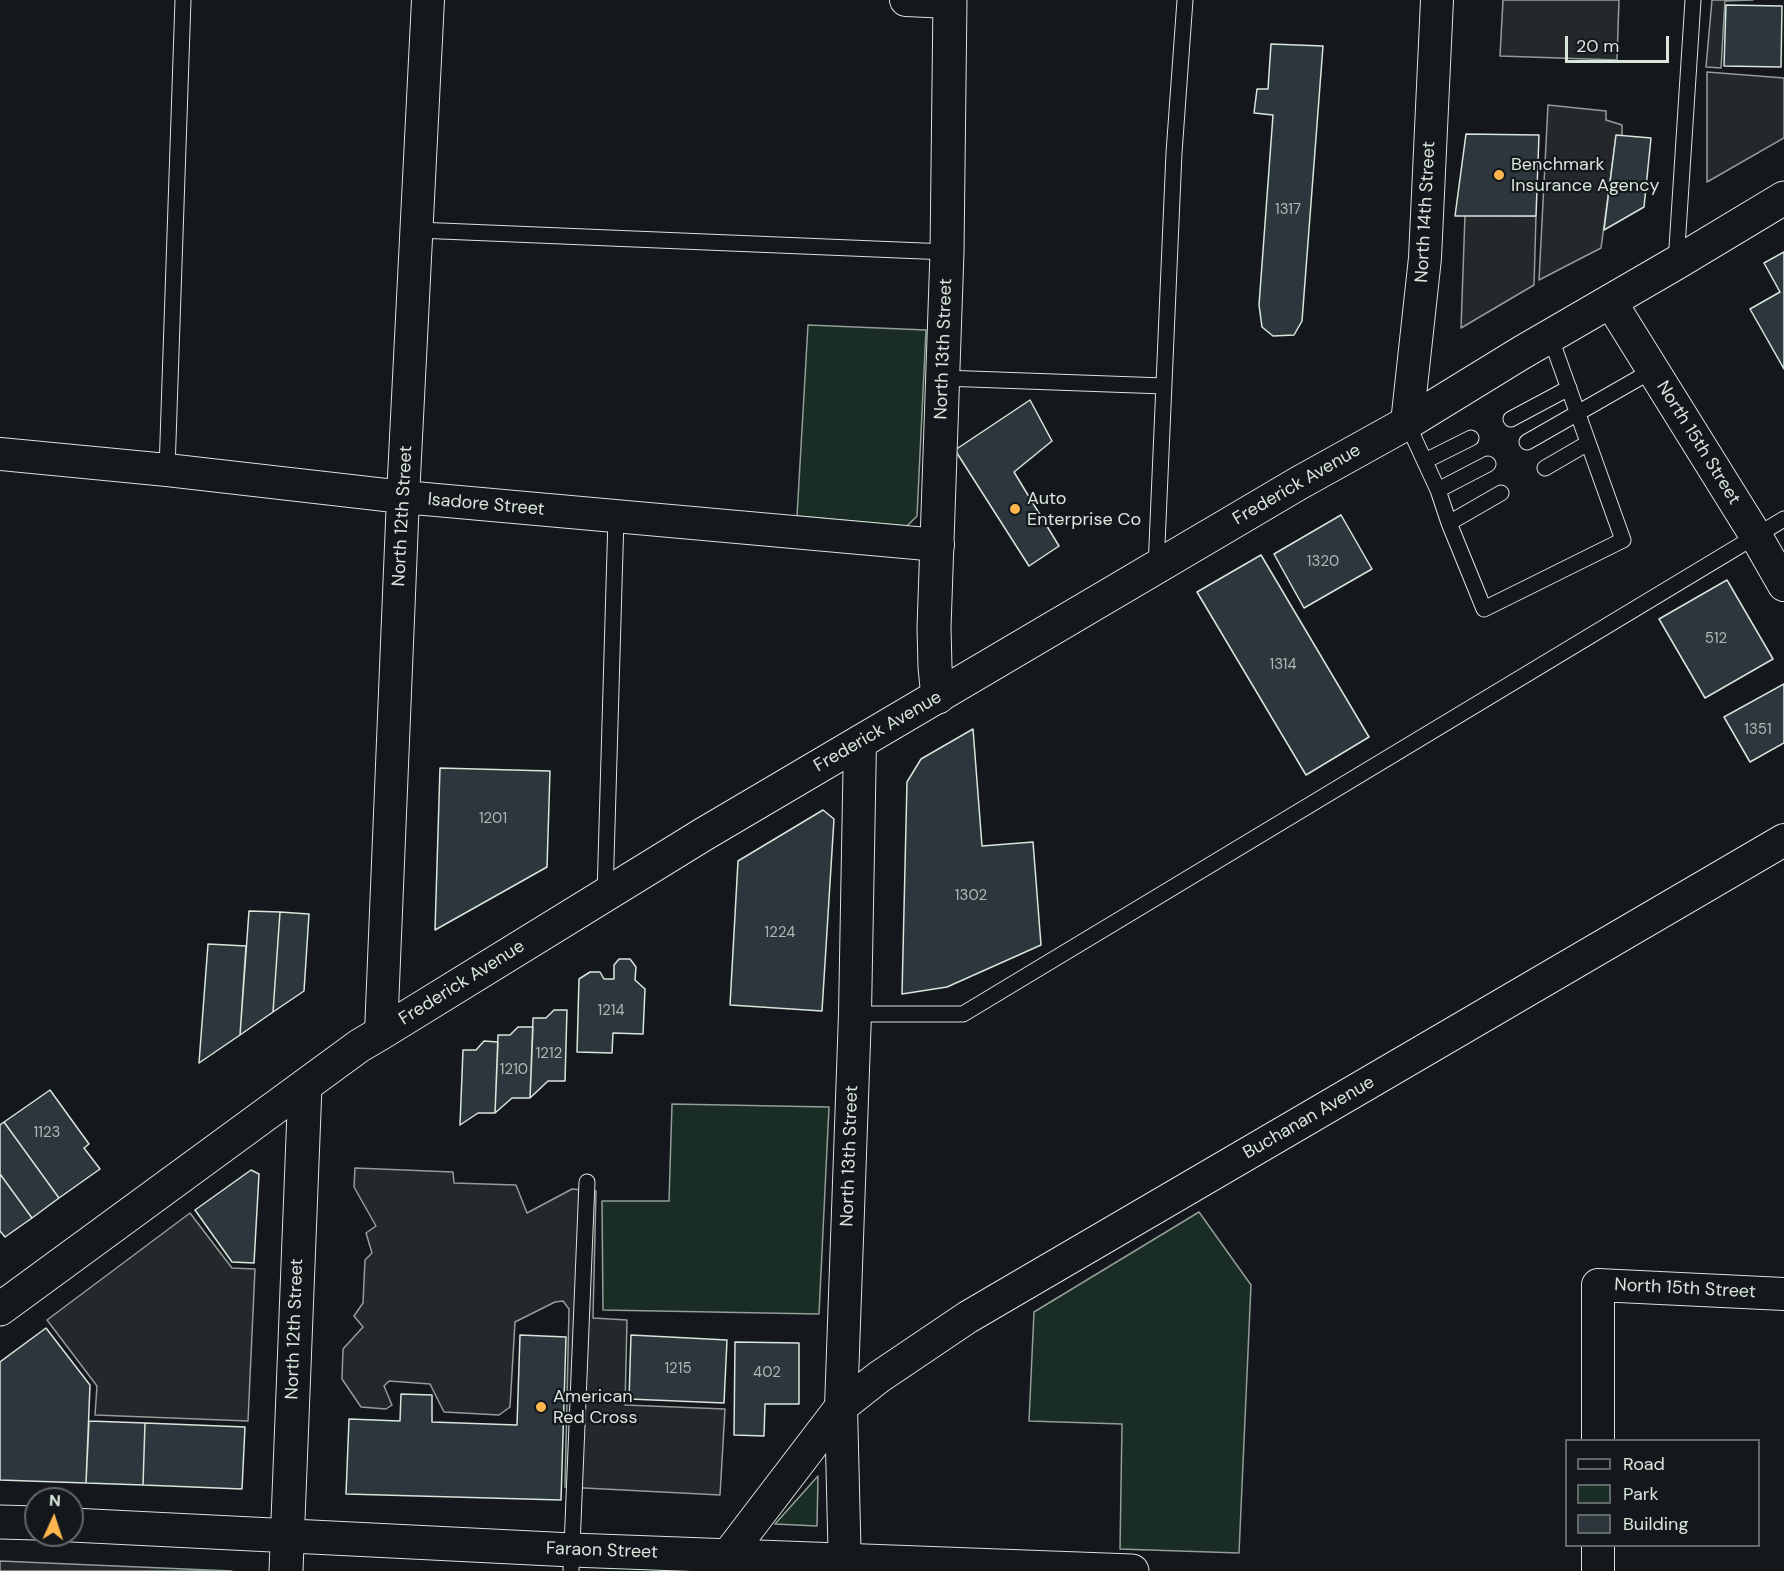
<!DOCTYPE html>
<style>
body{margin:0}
#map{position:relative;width:1784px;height:1571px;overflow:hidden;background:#14181c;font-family:"DM Sans",sans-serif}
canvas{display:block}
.legend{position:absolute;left:1565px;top:1439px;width:195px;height:108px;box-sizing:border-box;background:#14181c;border:2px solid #626a69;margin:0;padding:8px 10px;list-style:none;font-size:18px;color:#d8e6dc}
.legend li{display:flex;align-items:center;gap:12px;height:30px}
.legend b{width:30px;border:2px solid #626a69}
.north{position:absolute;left:24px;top:1487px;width:60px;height:60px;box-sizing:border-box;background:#14181c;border:2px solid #626a69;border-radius:50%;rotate:3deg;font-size:16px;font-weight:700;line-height:24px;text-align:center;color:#d8e6dc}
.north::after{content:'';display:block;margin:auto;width:21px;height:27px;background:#ffb74d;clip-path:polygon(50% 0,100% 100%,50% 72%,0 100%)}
.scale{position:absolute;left:1565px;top:36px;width:104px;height:27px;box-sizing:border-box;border:3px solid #d8e6dc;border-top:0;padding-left:8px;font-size:18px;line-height:21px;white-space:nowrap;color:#d8e6dc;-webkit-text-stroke:4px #14181c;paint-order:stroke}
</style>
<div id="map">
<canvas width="1784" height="1571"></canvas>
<ul class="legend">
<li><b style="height:8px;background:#14181c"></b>Road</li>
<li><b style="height:16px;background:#1a2d24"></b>Park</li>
<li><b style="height:16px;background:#2c363c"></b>Building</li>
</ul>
<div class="north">N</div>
<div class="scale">20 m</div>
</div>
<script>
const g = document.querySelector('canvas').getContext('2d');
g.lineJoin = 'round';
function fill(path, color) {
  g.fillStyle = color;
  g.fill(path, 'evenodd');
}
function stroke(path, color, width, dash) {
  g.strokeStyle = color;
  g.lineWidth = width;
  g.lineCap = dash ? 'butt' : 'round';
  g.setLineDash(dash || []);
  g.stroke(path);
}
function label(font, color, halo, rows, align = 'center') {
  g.font = font + ' "DM Sans",sans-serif';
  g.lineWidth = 4.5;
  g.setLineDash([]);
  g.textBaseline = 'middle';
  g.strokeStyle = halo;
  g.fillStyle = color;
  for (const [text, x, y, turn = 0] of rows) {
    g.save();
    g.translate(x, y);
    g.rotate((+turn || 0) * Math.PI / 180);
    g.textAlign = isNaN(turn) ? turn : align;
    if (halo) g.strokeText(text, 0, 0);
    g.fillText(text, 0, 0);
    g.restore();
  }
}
const green = new Path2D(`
 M808 325 926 330 917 516 907 526 797 516Z
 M672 1104 829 1107 819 1314 603 1310 602 1201H669Z
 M1199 1212 1251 1285 1239 1553 1120 1549 1122 1424 1029 1421 1034 1312Z
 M818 1476 817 1526 775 1524Z`);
fill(green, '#1a2d24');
stroke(green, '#939e99', 1.5);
const parking = new Path2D(`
 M1503 0H1619L1617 60 1500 56Z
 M1712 0H1753L1725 1 1721 68 1706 67Z
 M1707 72 1784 78V138L1707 182Z
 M1548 105 1606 111V120L1622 125V136H1616L1601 248 1539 280Z
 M1465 215 1536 216 1534 285 1461 328Z
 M355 1168 453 1172 454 1183 516 1185 527 1213 572 1189 596 1191 593 1318 627 1320 625 1405 725 1409 720 1495 565 1487 569 1309 563 1301 555 1302 515 1322 510 1407 499 1415 444 1412 430 1384 389 1381 384 1386 392 1405 386 1409 361 1407 342 1379 343 1349 363 1327 354 1316 363 1303 365 1260 372 1253 366 1233 376 1226 354 1187Z
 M190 1213 232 1268 255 1269 248 1421 95 1415 97 1386 47 1320Z
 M0 1561 232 1571H0Z`);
fill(parking, '#24282b');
stroke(parking, '#939e99', 1.5);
const building = new Path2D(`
 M1726 5 1782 6 1781 67 1724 66Z
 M1271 44 1323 46 1302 321 1294 335 1273 336 1262 327 1259 305 1273 115 1254 113 1257 89H1268Z
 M1466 134 1539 135 1536 216H1455Z
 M1616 135 1651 138 1644 207 1604 230Z
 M1784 252V369L1750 309 1780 292 1764 263Z
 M1030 400 1052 441 1014 472 1059 546 1029 566 955 450Z
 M1341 515 1372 569 1304 608 1274 554Z
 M1261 555 1369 737 1306 775 1197 592Z
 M1727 580 1773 659 1705 698 1659 619Z
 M1784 684V743L1750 762 1724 717Z
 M973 729 982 846 1033 842 1041 945 947 987 902 994 907 782 921 759Z
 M440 768 550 771 547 867 435 930Z
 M823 810 834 819 822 1011 730 1005 738 861Z
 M249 911 280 912 273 1012 240 1035Z
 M280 912 309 914 304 991 273 1012Z
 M208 944 246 946 240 1035 199 1063Z
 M619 959H630L636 967 635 980 645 989 643 1034 613 1033 612 1053 577 1052 579 979 590 972H600L604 979H614V965Z
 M554 1010H567L565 1081H548L530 1098 533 1018H546Z
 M518 1027H533L530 1098H512L495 1113 498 1035H510Z
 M484 1041 498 1042 495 1113H478L460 1125 463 1050H476Z
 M50 1090 89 1144 84 1148 100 1169 59 1198 4 1122Z
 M4 1122 59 1198 32 1218 0 1174V1125Z
 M251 1170 259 1174 254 1263 232 1262 195 1210Z
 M0 1174 32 1218 5 1237 0 1231Z
 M46 1328 90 1385 86 1483 0 1480V1362Z
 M520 1335 566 1337 561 1500 346 1494 349 1419 400 1421 401 1394 432 1395V1422L517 1425Z
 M631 1335 727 1340 724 1403 629 1399Z
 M735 1342 799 1343V1404H765L764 1436 734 1435Z
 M89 1421 145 1423 143 1485 86 1483Z
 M145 1423 245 1427 242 1489 143 1485Z`);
fill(building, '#2c363c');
stroke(building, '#d8e6dc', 1.5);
const lane = new Path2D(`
 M417 230 947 252
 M1676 263 1693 0
 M943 378 1164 386
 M1511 419 1569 388
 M1407 423 1438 490 1449 523 1484 609 1623 540 1550 336
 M1527 442 1653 370
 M1425 461 1471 438
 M1545 468 1588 443
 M167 470 183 0
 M1438 490 1488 464
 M1449 523 1501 493
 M1156 568 1174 153 1185 0
 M605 895 616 517
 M855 1014H963L1784 519
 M571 1571 587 1182`);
const street = new Path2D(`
 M906 0 950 2
 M1610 301 1756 536 1784 585
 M1407 423 1425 258 1437 0
 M0 454 167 470 403 497 938 545
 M381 1033 403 497 428 0
 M1598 1440V1285L1784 1294
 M1598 1546V1571
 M728 1555 841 1407 879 1377 968 1317 1784 840
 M845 1571 841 1407 855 1014 860 742`);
const secondary = new Path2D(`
 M938 697 935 667 934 628 947 252 950 0
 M0 1522 36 1523
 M72 1525 572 1550 1132 1571
 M286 1571 305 1086`);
const primary = new Path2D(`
 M0 1309 359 1046 381 1033 704 834 1299 483 1407 423 1521 353 1676 263 1784 198`);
stroke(lane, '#d8e6dc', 17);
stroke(street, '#d8e6dc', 34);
stroke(secondary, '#d8e6dc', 35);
stroke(primary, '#d8e6dc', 35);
stroke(lane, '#14181c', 15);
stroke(street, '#14181c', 32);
stroke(secondary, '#14181c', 33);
stroke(primary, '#14181c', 33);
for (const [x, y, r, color] of [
 [1499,175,6,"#ffb74d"],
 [1015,509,6,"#ffb74d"],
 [541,1407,6,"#ffb74d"]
]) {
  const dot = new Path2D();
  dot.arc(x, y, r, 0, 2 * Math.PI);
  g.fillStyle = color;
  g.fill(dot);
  stroke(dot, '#14181c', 2);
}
label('15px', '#adbab4', null, [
 ["1317",1288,210],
 ["1320",1323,562],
 ["512",1716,639],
 ["1314",1283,665],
 ["1351",1758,730],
 ["1201",493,819],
 ["1302",971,896],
 ["1224",780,933],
 ["1214",611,1011],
 ["1212",549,1054],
 ["1210",514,1070],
 ["1123",47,1133],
 ["1215",678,1369],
 ["402",767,1373]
]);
label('18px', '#d8e6dc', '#14181c', [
 ["Benchmark",1511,165],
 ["Insurance Agency",1511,186],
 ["Auto",1027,499],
 ["Enterprise Co",1027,520],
 ["American",553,1397],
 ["Red Cross",553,1418]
], 'left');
label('18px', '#d8e6dc', '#14181c', [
 ["North 14th Street",1426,212,-87],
 ["North 13th Street",944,349,-88],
 ["North 15th Street",1698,443,58],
 ["Frederick Avenue",1297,485,-30],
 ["Isadore Street",486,505,5],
 ["North 12th Street",403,516,-87],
 ["Frederick Avenue",878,732,-30],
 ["Frederick Avenue",462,983,-32],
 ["Buchanan Avenue",1309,1118,-30],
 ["North 13th Street",850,1156,-88],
 ["North 15th Street",1685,1289,3],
 ["North 12th Street",295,1329,-88],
 ["Faraon Street",602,1551,2]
]);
</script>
